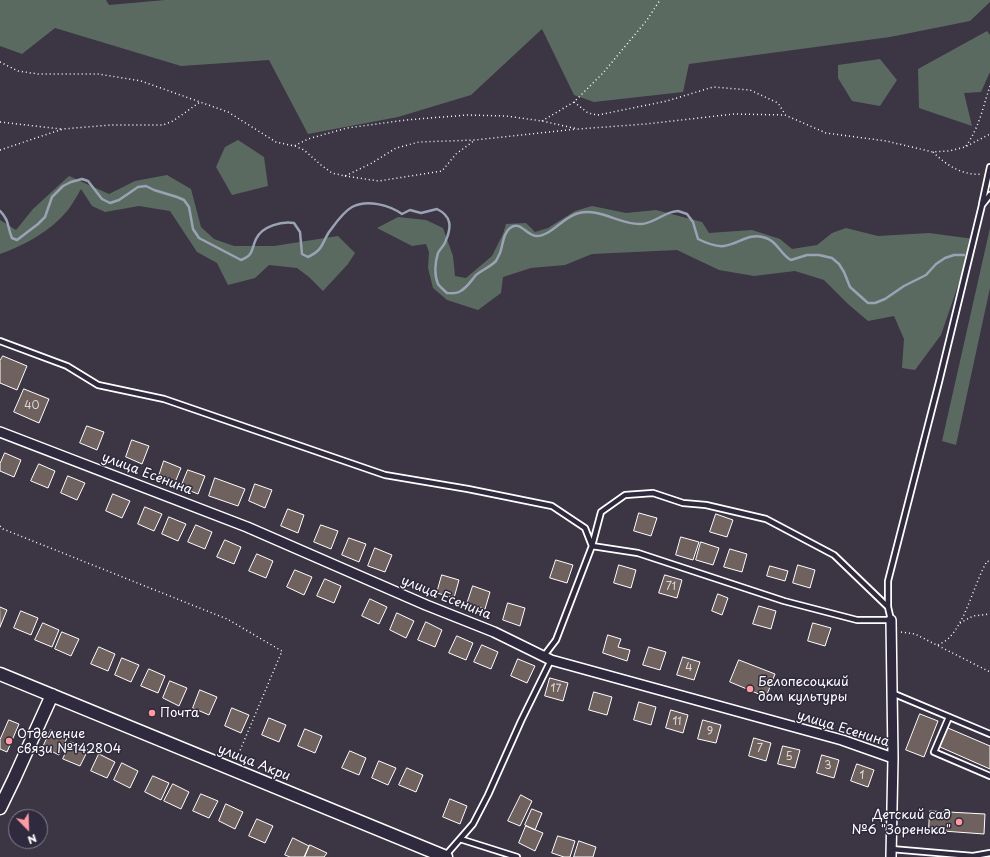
<!DOCTYPE html>
<meta charset="utf-8">
<style>
body{margin:0}
#map{position:relative;width:990px;height:857px;overflow:hidden;background:#3c3544;font-family:"Playpen Sans",sans-serif}
canvas{display:block}
.north{position:absolute;left:8px;top:809px;width:40px;height:40px;box-sizing:border-box;background:#2f2a3d;border:1px solid #827f8b;border-radius:50%;rotate:157deg;font-size:11px;font-weight:700;line-height:16px;text-align:center;color:#fff}
.north::after{content:'';display:block;margin:auto;width:14px;height:18px;background:#ff9aa2;clip-path:polygon(50% 0,100% 100%,50% 72%,0 100%)}
</style>
<div id="map">
<canvas width="990" height="857"></canvas>
<div class="north">N</div>
</div>
<script>
const g = document.querySelector('canvas').getContext('2d');
g.lineJoin = 'round';
function fill(path, color) {
  g.fillStyle = color;
  g.fill(path, 'evenodd');
}
function stroke(path, color, width, dash) {
  g.strokeStyle = color;
  g.lineWidth = width;
  g.lineCap = dash ? 'butt' : 'round';
  g.setLineDash(dash || []);
  g.stroke(path);
}
function label(font, color, halo, rows, align = 'center') {
  g.font = font + ' "Playpen Sans",sans-serif';
  g.lineWidth = 3;
  g.setLineDash([]);
  g.textBaseline = 'middle';
  g.strokeStyle = halo;
  g.fillStyle = color;
  for (const [text, x, y, turn = 0] of rows) {
    g.save();
    g.translate(x, y);
    g.rotate((+turn || 0) * Math.PI / 180);
    g.textAlign = isNaN(turn) ? turn : align;
    if (halo) g.strokeText(text, 0, 0);
    g.fillText(text, 0, 0);
    g.restore();
  }
}
fill(new Path2D(`
 M0 0H106L109 5 165 0H990V2L970 21 890 37 689 64 683 92 594 102 574 95 542 29 471 95 398 117 308 134 269 60 181 66 55 28 22 54 0 46Z
 M987 31 990 35V72L981 92 964 93 972 126 919 108 918 69Z
 M880 59 897 80 880 106 852 101 838 78V65Z
 M238 140 264 157 268 186 232 195 216 167 225 147Z
 M167 175 191 189 201 227 214 239 234 246H274L338 236 355 253 348 264 323 291 309 277 297 268 269 265 255 278 228 285 217 263 197 252 170 211 139 206 105 212 92 206 81 189C77 196 73 203 68 210 51 231 25 245 0 254V220L16 230 33 209 69 176 109 194 135 181Z
 M592 206 626 213 656 210 702 222 709 233 752 230 780 239 792 249 817 245 832 233 846 228 878 236 929 233 974 239 941 335 915 370 902 368 904 339 894 316 868 321 848 304 824 280 795 271 754 276 719 270 677 250 592 254 565 265 531 268 503 277 501 293 478 310 447 300 433 288 428 268 429 252 426 244 412 246 377 228 398 217 426 220 443 228 453 256 455 276 466 278 492 256 503 234 506 224 526 223 535 232 548 228 575 211Z
 M990 228V288L956 445 942 441Z`), '#5b6a61');
stroke(new Path2D(`
 M0 211C10 221 7 227 12 238L17 240 38 224 45 217 52 197 63 186 71 182 82 179 88 181 102 199 110 203 119 200 138 187 146 186 154 190 177 197 184 200 189 207 193 229 199 238 241 260C254 255 251 250 256 239 262 226 282 221 294 223L300 232 302 254 308 257C323 250 321 245 329 232 335 224 343 212 352 207 367 199 389 205 402 214L410 210 421 213 437 209C451 216 452 226 446 240 445 245 440 249 438 253 435 262 434 275 438 284 440 287 444 290 447 293 451 293 455 294 459 292 467 288 470 282 476 275 482 270 490 267 496 261 497 259 499 255 500 253 503 245 503 233 510 228 521 220 526 236 537 236 551 236 564 216 579 213 601 208 620 225 641 224 654 224 665 211 678 211 681 212 684 213 687 214L693 222 698 239C706 243 715 247 724 246 739 244 749 232 766 238 777 241 781 255 791 260L807 255H819L832 258 839 264 844 272 850 287 868 303H875L885 299 904 286 926 275 936 264 945 258 954 255H964`), '#99a3b3', 2.5);
const building = new Path2D(`
 M3 356 27 366 17 390 0 383V361Z
 M24 389 49 399 39 423 14 412Z
 M87 426 104 432 97 450 80 443Z
 M132 440 149 446 142 464 126 457Z
 M5 453 21 460 14 477 0 471V464Z
 M164 461 181 468 174 485 158 479Z
 M39 464 55 471 48 488 31 481Z
 M188 470 205 476 198 494 181 487Z
 M68 476 85 483 77 500 61 493Z
 M215 478 245 489 238 506 209 496Z
 M255 484 272 490 265 508 249 501Z
 M113 494 130 501 122 518 106 511Z
 M145 507 162 514 154 531 138 524Z
 M288 509 304 515 298 533 281 526Z
 M639 513 657 518 651 536 634 531Z
 M716 514 733 520 727 537 710 532Z
 M169 517 186 524 178 541 162 534Z
 M196 525 212 532 205 549 188 542Z
 M321 525 338 531 331 549 314 542Z
 M681 537 699 542 693 560 676 555Z
 M349 538 366 544 359 562 342 555Z
 M225 540 241 547 234 564 217 557Z
 M701 542 719 548 713 565 696 560Z
 M375 548 392 555 385 572 368 566Z
 M730 549 747 554 742 572 724 567Z
 M257 554 273 561 266 578 249 571Z
 M556 560 573 565 567 583 550 578Z
 M619 565 636 570 631 588 614 583Z
 M798 565 815 570 810 588 793 583Z
 M770 566 788 571 785 581 767 576Z
 M295 570 312 577 304 595 287 587Z
 M442 575 459 580 454 598 437 593Z
 M665 575 682 580 677 598 659 593Z
 M325 579 341 586 334 603 317 596Z
 M473 586 490 592 485 609 467 604Z
 M718 594 728 598 722 615 712 611Z
 M370 599 387 607 379 624 362 616Z
 M508 603 525 608 520 626 503 620Z
 M759 606 776 611 771 629 753 624Z
 M0 607 7 610 0 627Z
 M21 611 38 618 31 635 14 628Z
 M397 613 414 621 406 638 390 630Z
 M426 622 442 630 435 647 418 640Z
 M43 623 59 630 52 647 35 640Z
 M813 623 831 628 825 646 808 641Z
 M62 632 79 639 71 656 55 649Z
 M608 635 621 639 618 647 630 650 627 661 603 653Z
 M457 636 473 643 466 660 449 653Z
 M482 645 498 652 491 669 474 662Z
 M99 647 115 654 108 671 91 664Z
 M649 647 666 652 660 670 643 665Z
 M683 657 700 662 694 680 677 675Z
 M122 658 139 665 131 682 115 675Z
 M518 659 535 666 527 683 511 676Z
 M739 660 775 674 766 697 730 682Z
 M149 669 165 676 158 693 141 686Z
 M550 678 568 683 563 701 545 696Z
 M170 681 187 688 179 706 163 698Z
 M200 690 217 697 209 715 193 708Z
 M594 692 612 697 607 715 589 710Z
 M639 702 656 707 651 725 634 720Z
 M232 708 249 715 241 733 225 726Z
 M671 710 688 715 683 733 666 728Z
 M920 714 938 721 924 757 906 750Z
 M269 718 286 725 279 742 262 735Z
 M9 720 19 724 7 752 0 749V740Z
 M703 720 721 725 716 743 698 739Z
 M948 728 990 746V769L940 747Z
 M305 729 322 736 315 753 298 746Z
 M51 730 67 738 59 755 43 747Z
 M754 738 771 743 766 761 749 756Z
 M71 742 88 750 80 766 63 759Z
 M783 746 800 750 795 768 778 764Z
 M350 751 366 758 359 775 342 768Z
 M99 754 115 762 107 778 91 771Z
 M822 755 839 760 834 778 817 773Z
 M379 761 396 768 388 785 372 778Z
 M122 763 138 771 130 788 114 780Z
 M857 764 874 770 868 787 851 781Z
 M407 768 423 775 416 792 399 785Z
 M153 776 169 783 161 800 145 792Z
 M173 784 189 792 181 809 164 801Z
 M201 794 218 801 209 818 193 811Z
 M521 795 532 801 520 826 508 821Z
 M450 799 467 806 460 824 443 817Z
 M226 804 243 812 235 829 219 821Z
 M532 809 542 813 535 830 525 825Z
 M930 811 985 814 984 834 929 830Z
 M257 819 273 826 265 843 249 836Z
 M526 826 543 833 535 851 519 843Z
 M558 836 575 841 570 857H564L552 853Z
 M293 838 309 846 304 857H290L285 855Z
 M579 841 596 847 593 857H574Z
 M310 845 327 853 324 857H305Z`);
fill(building, '#6f625e');
stroke(building, '#fff', 1);
const lane = new Path2D(`
 M982 204 990 167
 M0 341 67 366 98 385 164 399 385 475 468 489 552 506 585 528 592 546 638 553 784 601 857 620H891L888 607V581L939 382 982 205 990 195
 M543 657 556 640 592 546 601 512 625 495 653 493 683 503 706 505 766 519 834 555 888 607
 M892 693 990 734
 M949 717 934 752 990 776
 M460 839 517 857
 M891 849 973 856 990 853
 M446 855 473 824 488 795 521 721 551 660`);
const street = new Path2D(`
 M0 432 247 527 426 605 494 632 551 660 842 740 893 758
 M891 857 893 758 891 620`);
const secondary = new Path2D(`
 M0 674 446 857
 M0 808 14 779 52 695`);
stroke(lane, '#fff', 8);
stroke(street, '#fff', 12);
stroke(secondary, '#fff', 15);
stroke(new Path2D(`
 M0 62 18 71 38 74H98L123 78 141 81 200 102
 M574 102 588 113 598 115 667 101 713 87 750 90 778 103 785 114
 M542 121 574 102 603 73 647 20 660 0
 M0 122 61 129
 M295 146 304 150 321 165 332 173 345 176 372 163 396 148 419 142 475 140 577 129
 M966 146C979 128 983 107 990 86
 M0 150 63 129 110 125H163L173 121 200 102 228 112 276 142 294 146 308 139 347 128 406 120 467 115 506 116 542 121 578 129 646 124 734 114 785 115 826 133 886 141 933 152 949 151 965 147 990 134
 M933 152C946 165 963 176 982 174
 M345 176 379 181 442 171 456 154 475 140
 M0 526 3 529 227 619 282 651 236 760
 M960 623 973 616 990 614
 M901 632 915 634 990 672
 M938 645C942 643 946 641 949 638 967 619 974 584 987 561L990 562`), '#fff', 1.5, [1, 3]);
stroke(lane, '#2f2a3d', 4.5);
stroke(street, '#2f2a3d', 9);
stroke(secondary, '#2f2a3d', 12);
for (const [x, y, r, color] of [
 [750,689,4,"#ff9aa2"],
 [152,713,4,"#ff9aa2"],
 [9,741,4,"#ff9aa2"],
 [959,822,4,"#ff9aa2"]
]) {
  const dot = new Path2D();
  dot.arc(x, y, r, 0, 2 * Math.PI);
  g.fillStyle = color;
  g.fill(dot);
  stroke(dot, '#2f2a3d', 1.5);
}
label('11px', '#dbd8d7', null, [
 ["40",32,406],
 ["71",671,587],
 ["4",689,668],
 ["17",556,689],
 ["11",677,722],
 ["9",710,732],
 ["7",760,749],
 ["5",789,757],
 ["3",828,766],
 ["1",862,776]
]);
label('13px', '#fff', '#2f2a3d', [
 ["улица Есенина",147,474,21],
 ["улица Есенина",446,598,22],
 ["улица Есенина",843,729,17],
 ["улица Акри",254,763,22]
]);
label('13px', '#fff', '#2f2a3d', [
 ["Белопесоцкий",758,682],
 ["дом культуры",758,697],
 ["Почта",160,713],
 ["Отделение",17,734],
 ["связи №142804",17,749],
 ["Детский сад",951,815,"right"],
 ["№6 \"Зоренька\"",951,830,"right"]
], 'left');
</script>
